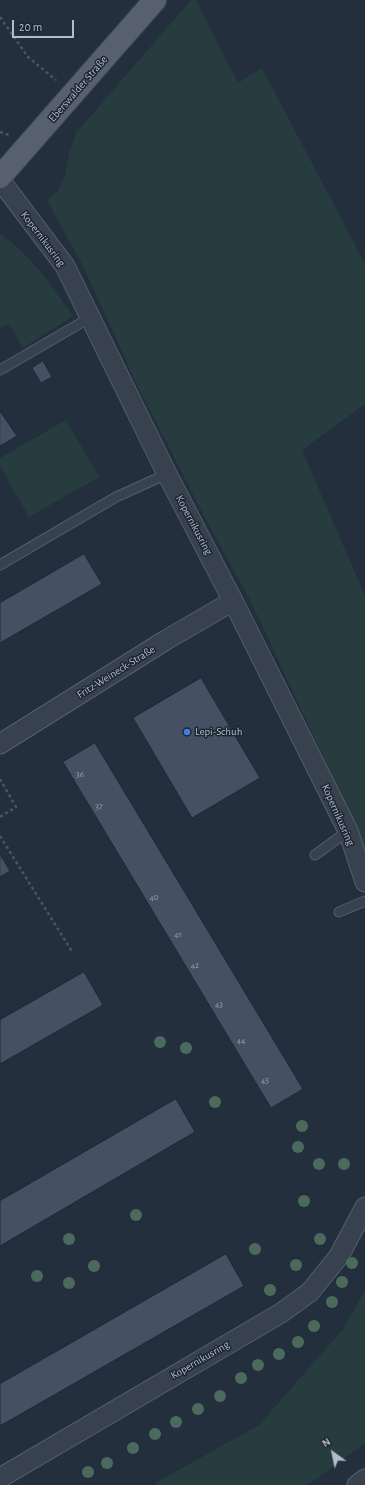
<!DOCTYPE html>
<meta charset="utf-8">
<style>
body{margin:0}
#map{position:relative;width:365px;height:1485px;overflow:hidden;background:#242f3e;font-family:"Alegreya Sans",sans-serif}
canvas{display:block}
.north{position:absolute;left:313px;top:1433px;width:40px;height:40px;-webkit-text-stroke:3px #1d2633;paint-order:stroke;rotate:327deg;font-size:11px;font-weight:700;line-height:16px;text-align:center;color:#b4bcc9}
.north::after{content:'';display:block;margin:auto;width:14px;height:18px;background:#b4bcc9;clip-path:polygon(50% 0,100% 100%,50% 72%,0 100%)}
.scale{position:absolute;left:12px;top:20px;width:62px;height:18px;box-sizing:border-box;border:2px solid #b4bcc9;border-top:0;padding-left:5px;font-size:12px;line-height:14px;white-space:nowrap;color:#b4bcc9;-webkit-text-stroke:3px #1d2633;paint-order:stroke}
</style>
<div id="map">
<canvas width="365" height="1485"></canvas>
<div class="north">N</div>
<div class="scale">20 m</div>
</div>
<script>
const g = document.querySelector('canvas').getContext('2d');
g.lineJoin = 'round';
function fill(path, color) {
  g.fillStyle = color;
  g.fill(path, 'evenodd');
}
function stroke(path, color, width, dash) {
  g.strokeStyle = color;
  g.lineWidth = width;
  g.lineCap = dash ? 'butt' : 'round';
  g.setLineDash(dash || []);
  g.stroke(path);
}
function label(font, color, halo, rows, align = 'center') {
  g.font = font + ' "Alegreya Sans",sans-serif';
  g.lineWidth = 3;
  g.setLineDash([]);
  g.textBaseline = 'middle';
  g.strokeStyle = halo;
  g.fillStyle = color;
  for (const [text, x, y, turn = 0] of rows) {
    g.save();
    g.translate(x, y);
    g.rotate((+turn || 0) * Math.PI / 180);
    g.textAlign = isNaN(turn) ? turn : align;
    if (halo) g.strokeText(text, 0, 0);
    g.fillText(text, 0, 0);
    g.restore();
  }
}
fill(new Path2D(`
 M191 0H196L238 83 262 68 365 264V404L302 450 365 596V856L360 840 327 765 251 602 204 516 139 389 84 268 47 200 58 191 65 175 69 153 76 133Z
 M0 234C32 255 51 286 73 316L23 348 9 324 0 329Z
 M66 420 99 477 29 517 0 466V458Z
 M365 1290V1443L308 1485H155L159 1481 259 1425 344 1328Z`), '#263c3f');
const building = new Path2D(`
 M43 361 52 377 41 383 32 368Z
 M0 411 17 436 0 446Z
 M84 554 102 584 0 643V603Z
 M201 678 260 778 192 818 133 718Z
 M95 743 303 1089 271 1108 63 762Z
 M0 854 10 871 0 877Z
 M84 972 103 1005 0 1064V1020Z
 M176 1099 195 1132 0 1246V1201Z
 M226 1254 244 1286 0 1426V1384Z`);
fill(building, '#455162');
stroke(building, '#1f2835', 1);
const lane = new Path2D(`
 M0 370 91 317
 M0 565 116 497 167 474
 M315 855 348 831
 M339 912 365 901`);
const street = new Path2D(`
 M0 180 65 266 167 474 233 601 348 831 365 882
 M0 744 166 640 233 601
 M0 1478 281 1313 310 1292 339 1256 365 1207
 M357 1485 365 1479`);
const primary = new Path2D(`
 M0 177 155 0`);
stroke(lane, '#565f6c', 11);
stroke(street, '#565f6c', 21);
stroke(primary, '#414a57', 24);
stroke(new Path2D(`
 M0 17 28 57 56 80
 M0 132 9 135
 M0 779 16 807 0 817
 M0 836 73 953`), '#44595c', 2.5, [3, 3]);
stroke(lane, '#38414e', 9);
stroke(street, '#38414e', 19);
stroke(primary, '#56606e', 22);
g.fillStyle = '#4b6a5d';
for (const [x, y] of [
 [160,1042],
 [186,1048],
 [215,1102],
 [302,1126],
 [298,1147],
 [319,1164],
 [344,1164],
 [304,1201],
 [136,1215],
 [69,1239],
 [320,1239],
 [255,1249],
 [352,1263],
 [296,1265],
 [94,1266],
 [37,1276],
 [342,1282],
 [69,1283],
 [270,1290],
 [332,1302],
 [314,1326],
 [298,1342],
 [279,1354],
 [258,1365],
 [241,1378],
 [220,1396],
 [198,1409],
 [176,1422],
 [155,1434],
 [133,1448],
 [107,1463],
 [88,1472]
]) {
  g.beginPath();
  g.arc(x, y, 6, 0, 2 * Math.PI);
  g.fill();
}
for (const [x, y, r, color] of [
 [187,732,4,"#3f7fe0"]
]) {
  const dot = new Path2D();
  dot.arc(x, y, r, 0, 2 * Math.PI);
  g.fillStyle = color;
  g.fill(dot);
  stroke(dot, '#1d2633', 1.5);
}
label('9px', '#98a1af', null, [
 ["36",80,774],
 ["37",99,806],
 ["40",154,897],
 ["41",178,934],
 ["42",195,965],
 ["43",219,1004],
 ["44",241,1040],
 ["45",265,1080]
]);
label('11px', '#b4bcc9', '#1d2633', [
 ["Eberswalder Straße",78,89,-49],
 ["Kopernikusring",43,239,53],
 ["Kopernikusring",194,525,62],
 ["Fritz-Weineck-Straße",116,672,-32],
 ["Kopernikusring",338,815,66],
 ["Kopernikusring",200,1360,-30]
]);
label('11px', '#b4bcc9', '#1d2633', [
 ["Lepi-Schuh",195,732]
], 'left');
</script>
